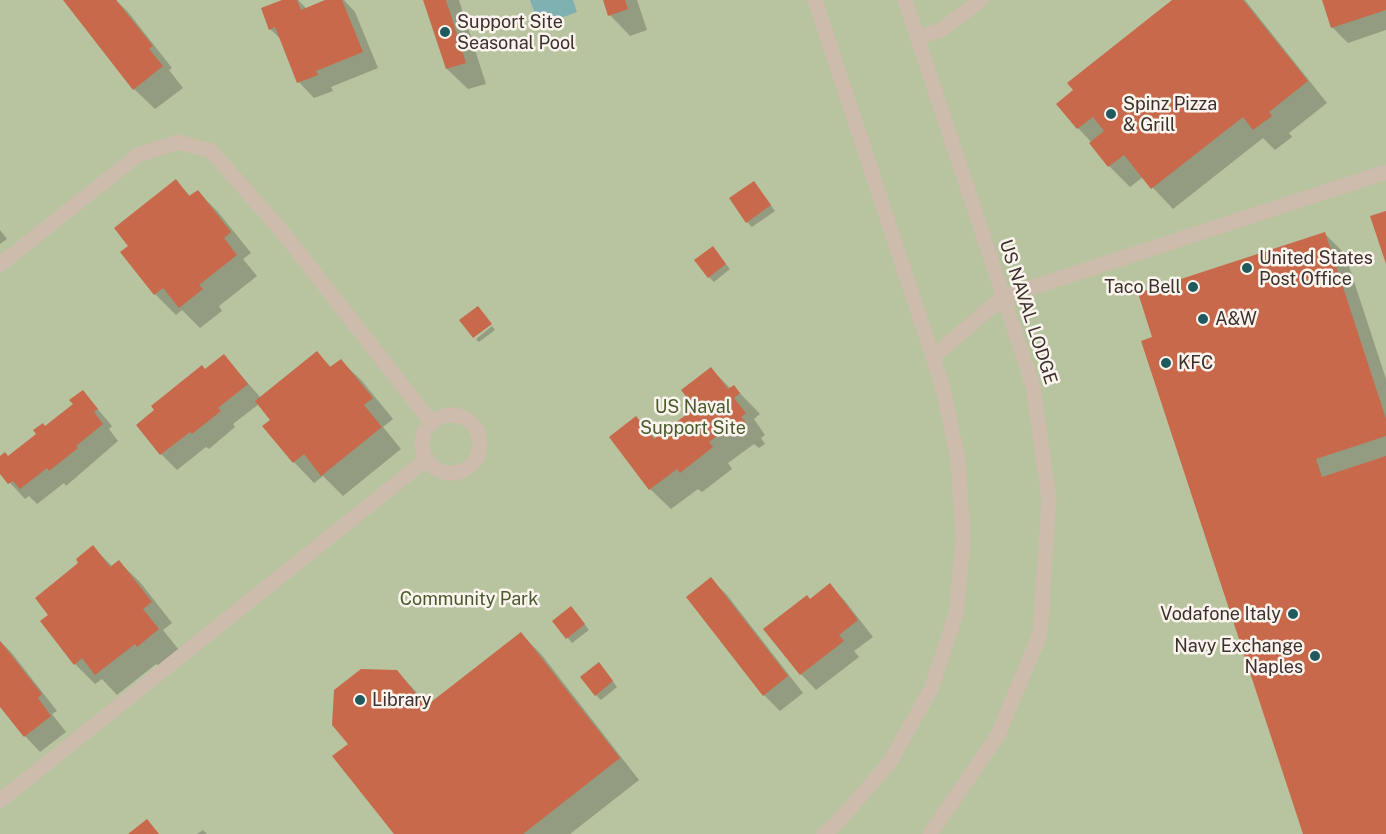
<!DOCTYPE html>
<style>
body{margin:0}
canvas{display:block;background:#f4ebe1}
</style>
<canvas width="1386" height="834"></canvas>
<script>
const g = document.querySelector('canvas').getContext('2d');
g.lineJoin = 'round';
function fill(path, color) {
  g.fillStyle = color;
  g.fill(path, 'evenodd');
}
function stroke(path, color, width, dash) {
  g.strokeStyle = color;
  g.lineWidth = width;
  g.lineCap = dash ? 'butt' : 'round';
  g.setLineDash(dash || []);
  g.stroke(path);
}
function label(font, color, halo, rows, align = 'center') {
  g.font = font + ' "Public Sans",sans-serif';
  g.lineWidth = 5;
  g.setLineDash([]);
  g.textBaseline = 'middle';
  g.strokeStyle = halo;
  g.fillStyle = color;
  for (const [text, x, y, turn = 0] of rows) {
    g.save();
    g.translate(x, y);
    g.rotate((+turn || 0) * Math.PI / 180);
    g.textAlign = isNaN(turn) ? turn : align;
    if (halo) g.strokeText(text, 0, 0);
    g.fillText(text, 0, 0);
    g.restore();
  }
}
fill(new Path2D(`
 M0 0H1386V834H0Z`), '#b8c4a0');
fill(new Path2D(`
 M530 0H573L577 12 539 26Z`), '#7fb0b2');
fill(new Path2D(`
 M65 0H116L128 12 172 68 169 70 183 88 155 109 134 89Z
 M286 0H298L307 9 329 0H344L355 12 378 68 331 87 333 91 314 98 299 82 283 41 270 29Z
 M425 0H459L486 84 468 89 447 69Z
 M605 0H637L647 30 630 36 610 15Z
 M1174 0H1245L1327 103 1289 133 1292 137 1275 150 1263 138 1173 209 1143 177 1130 187 1109 166 1092 143 1078 128Z
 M1323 0H1386V30L1348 43 1332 27Z
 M176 181 191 197 198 192 218 212 251 253 243 259 257 276 219 306 222 311 200 328 182 310 176 315 155 294 130 246Z
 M758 188 775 211 752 227 747 222Z
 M0 230 7 239 0 244Z
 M1324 233 1345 254 1386 379V834H1304L1154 338Z
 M717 253 730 269 714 282 709 277Z
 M492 326 495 330 479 342 476 339Z
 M317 353 332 368 341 361 362 381 393 419 383 427 401 449 343 496 323 476 314 483 294 462 272 420 259 404 233 424 235 427 209 449 206 447 177 470 161 454 206 371 224 356 261 398Z
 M711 369 731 389 734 387 760 414 754 419 765 435 761 438 765 444 759 448 754 444 728 463 732 469 702 492 698 489 671 509 650 489 636 418 656 439 697 408Z
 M83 392 112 426 109 429 118 441 66 486 64 483 37 504 29 496 25 499 0 472V458H9L75 405Z
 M93 547 113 567 119 562 140 582 172 623 163 630 179 650 159 666 156 664 117 695 102 679 95 684 75 664 50 615 80 563Z
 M711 579 727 595 803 693 780 711 764 695Z
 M830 585 845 601 873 637 854 651 859 657 816 690 801 674 810 600Z
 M576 613 589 630 572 643 554 621Z
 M521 634 541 654 639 780 570 834H395L350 745 397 671 429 706Z
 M0 641 11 652 57 711 52 714 66 732 40 752 25 736 0 705Z
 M604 669 617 687 601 700 596 695Z
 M203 830 207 834H197Z`), '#0003');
fill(new Path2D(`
 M63 0H116L153 46 149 49 163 66 133 90Z
 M282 0H297L301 10 325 0H342L363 52 316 71 318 75 297 83 275 27 269 30 261 8Z
 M423 0H446L466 63 446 69Z
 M603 0H625L628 9 608 16Z
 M1172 0H1243L1308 81 1269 112 1272 116 1253 130 1243 117 1151 189 1124 155 1108 167 1089 143 1104 131 1093 117 1077 129 1056 104 1073 90 1067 83Z
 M1322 0H1386V10L1331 28Z
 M176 179 189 196 198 190 231 232 224 238 237 255 199 285 203 289 179 308 163 288 154 295 120 252 128 246 114 228Z
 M754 181 771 205 746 223 729 198Z
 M1386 211V264L1370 216Z
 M1325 232 1386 419V436L1316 459 1322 477 1386 456V834H1303L1141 341 1152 337 1138 293Z
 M713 246 726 264 708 278 694 260Z
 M478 306 492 324 473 338 459 320Z
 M317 351 330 367 341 359 373 398 364 405 382 427 321 476 304 454 293 463 262 426 270 420 255 401Z
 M224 354 248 384 218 408 221 411 192 434 190 432 160 455 136 425 154 410 151 406 202 365 205 369Z
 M711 367 728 389 734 385 740 393 734 398 746 413 741 417 746 422 737 429 734 423 709 442 713 447 680 473 677 469 649 490 609 437 636 416 654 439 695 408 681 390Z
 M83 390 98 409 94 412 103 424 76 446 78 448 49 471 47 468 20 489 13 481 8 484 0 474V456L5 452 8 456 36 434 33 430 43 423 45 426 73 404 69 400Z
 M93 545 110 567 119 560 152 602 143 609 159 629 137 647 135 644 95 675 82 658 74 665 40 621 48 615 35 598 78 563 76 559Z
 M711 577 788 676 763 696 686 597Z
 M830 583 858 620 839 635 844 641 800 675 763 629 807 595 810 599Z
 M571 606 585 624 566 639 552 621Z
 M521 632 620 758 523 834H394L332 756 348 744 332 725 334 690 361 669 397 670 426 706Z
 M0 641 42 694 38 698 51 716 24 737 0 707Z
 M599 662 613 681 595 696 580 677Z
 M147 819 159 834H128Z`), '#c8694b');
stroke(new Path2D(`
 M815 0 943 388 958 460 963 539 956 614 931 689 890 762 836 824 824 834
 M905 0 1033 386 1049 499 1040 634 998 735 930 834
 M917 38 941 30 981 0
 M0 265 138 155 178 142 211 151 280 229 432 423
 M933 357 1003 297 1386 172
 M422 444a29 29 0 1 1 58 0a29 29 0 1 1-58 0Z
 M0 801 427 459`), '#cdbbac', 15);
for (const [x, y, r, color] of [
 [445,32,6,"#1f5a5e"],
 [1111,114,6,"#1f5a5e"],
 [1247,268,6,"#1f5a5e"],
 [1193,287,6,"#1f5a5e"],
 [1203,319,6,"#1f5a5e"],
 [1166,363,6,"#1f5a5e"],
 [1293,614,6,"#1f5a5e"],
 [1315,656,6,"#1f5a5e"],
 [360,700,6,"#1f5a5e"]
]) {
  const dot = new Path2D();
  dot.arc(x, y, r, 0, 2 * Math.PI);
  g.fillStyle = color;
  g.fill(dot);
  stroke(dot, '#fbf5ee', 2);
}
label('18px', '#3b302b', '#fbf5ee', [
 ["Support Site",457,22],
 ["Seasonal Pool",457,43],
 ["Spinz Pizza",1123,104],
 ["& Grill",1123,125],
 ["United States",1259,258],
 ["Post Office",1259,279],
 ["Taco Bell",1181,287,"right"],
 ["A&W",1215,319],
 ["KFC",1178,363],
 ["Vodafone Italy",1281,614,"right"],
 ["Navy Exchange",1303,646,"right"],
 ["Naples",1303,667,"right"],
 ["Library",372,700]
], 'left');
label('18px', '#3b302b', '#fbf5ee', [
 ["US NAVAL LODGE",1028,312,72]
]);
label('18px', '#4a5a2e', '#fbf5ee', [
 ["US Naval",693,407],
 ["Support Site",693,428],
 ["Community Park",469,599]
]);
</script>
